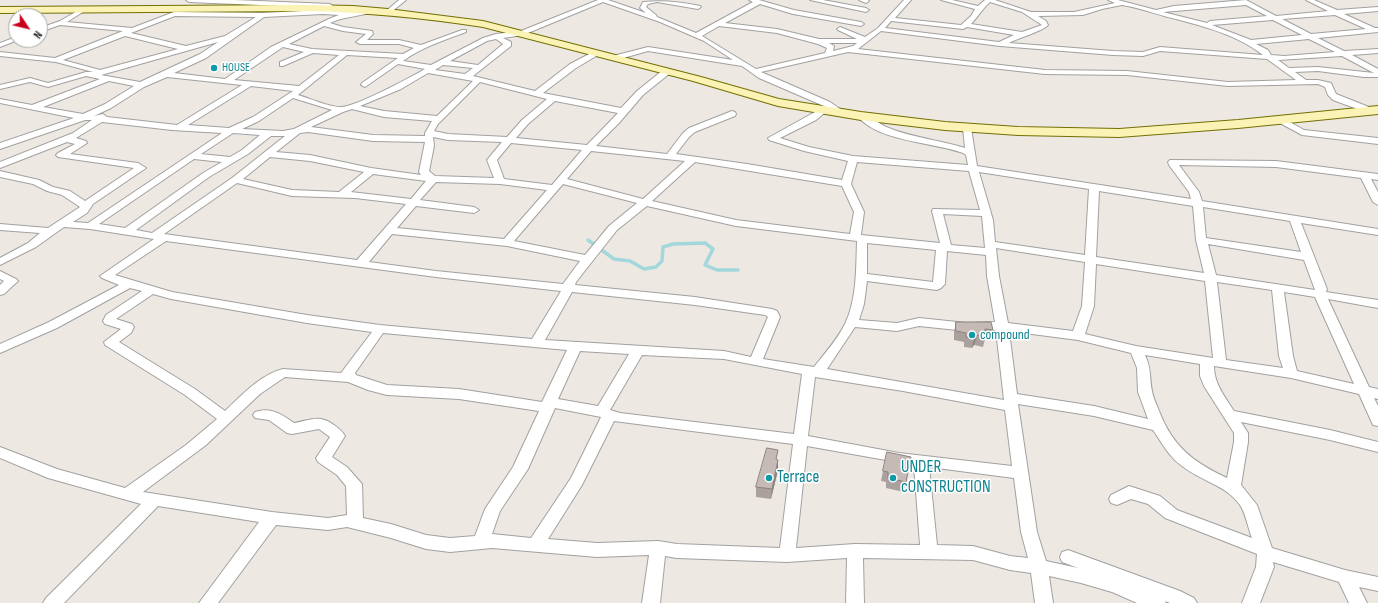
<!DOCTYPE html>
<style>
body{margin:0}
#map{position:relative;width:1378px;height:603px;overflow:hidden;background:#eee8e2;font-family:"Sofia Sans Condensed",sans-serif}
canvas{display:block}
.north{position:absolute;left:8px;top:8px;width:40px;height:40px;box-sizing:border-box;background:#fff;border:1px solid #a5a5a5;border-radius:50%;rotate:125deg;font-size:11px;font-weight:700;line-height:16px;text-align:center;color:#1d1d1d}
.north::after{content:'';display:block;margin:auto;width:14px;height:18px;background:#c9001e;clip-path:polygon(50% 0,100% 100%,50% 72%,0 100%)}
</style>
<div id="map">
<canvas width="1378" height="603"></canvas>
<div class="north">N</div>
</div>
<script>
const g = document.querySelector('canvas').getContext('2d');
g.lineJoin = 'round';
function stroke(path, color, width, dash) {
  g.strokeStyle = color;
  g.lineWidth = width;
  g.lineCap = dash ? 'butt' : 'round';
  g.setLineDash(dash || []);
  g.stroke(path);
}
function fill(path, color) {
  g.fillStyle = color;
  g.fill(path, 'evenodd');
}
function label(font, color, halo, rows, align = 'center') {
  g.font = font + ' "Sofia Sans Condensed",sans-serif';
  g.lineWidth = 3;
  g.setLineDash([]);
  g.textBaseline = 'middle';
  g.strokeStyle = halo;
  g.fillStyle = color;
  for (const [text, x, y, turn = 0] of rows) {
    g.save();
    g.translate(x, y);
    g.rotate((+turn || 0) * Math.PI / 180);
    g.textAlign = isNaN(turn) ? turn : align;
    if (halo) g.strokeText(text, 0, 0);
    g.fillText(text, 0, 0);
    g.restore();
  }
}
stroke(new Path2D(`
 M588 240 614 259 630 261 644 269 656 267 662 261 663 247 673 244 705 243 713 249 705 265 717 270H738`), '#a2d8dc', 3.5);
const minor = new Path2D(`
 M186 0H234L330 4 333 6 330 8 189 2Z
 M399 0H406L390 13H386V11Z
 M598 0H608L646 13 640 8 643 2C661 0 682 2 700 6L701 7 698 9 657 2 648 4 646 7 656 15 657 17 696 33 753 2 749 0H759L794 10 861 22 864 24 861 26 793 14 760 4 725 23 777 29 819 39H857L838 30 837 29 840 27 865 37 878 28 904 0H911L895 18 961 25 971 16 975 9 941 0H952L978 6 985 0H995L1031 12H1074L1115 3 1108 0H1118L1156 10 1174 6 1246 0 1276 16 1328 11 1306 0H1314L1337 10 1378 7V11L1344 14 1375 28H1378V32L1318 38 1344 51 1378 49V53L1352 55 1378 69V77H1364L1318 71 1295 72 1306 80H1318L1331 83 1336 94 1374 109 1375 111 1374 113 1371 114 1333 100 1328 95 1325 87 1318 84 1228 86 1127 75 1045 74 848 52 761 72 830 102 843 111 844 113 843 115 840 116 824 106 759 78 742 66 648 51 616 60H613V56L648 47 733 60 704 41 660 22 603 2 523 35 503 38 511 42V46L473 76 535 91 570 64 595 51 599 53 598 55 576 68 543 93 621 108 637 91 663 70H669V74L643 95 619 123 596 146 667 154 683 133 689 128 732 111 735 112 736 114 735 116 695 132 689 137 676 154 747 164 842 180 848 161 804 151 769 140 768 138 824 107 828 110 816 120 780 138 809 147 853 156 968 165 966 155 963 153C933 142 879 142 857 116L858 114C865 113 881 125 889 128 913 138 940 140 965 148L963 128 967 125 971 128 977 166 1191 199 1189 192 1169 165 1168 162 1170 160 1276 161 1378 174V180L1371 179 1378 192V205L1373 202 1361 178 1276 167 1179 165 1199 192 1202 201 1378 229V235L1301 223 1327 289 1326 292 1378 300V308L1328 299 1369 387 1378 389V399L1374 398 1378 406V426L1373 425 1359 394 1291 378 1214 366C1214 384 1225 397 1234 411L1330 430 1378 442V452L1330 440 1241 422 1248 433V442L1241 485 1257 505 1272 548 1345 570 1378 577V591L1359 587 1367 603H1349L1339 582 1273 562 1274 567 1260 603H1242L1256 567 1257 554 1165 518 1148 504 1131 499 1117 505 1111 503 1109 499 1111 495 1129 486 1160 496 1177 510 1252 538C1248 528 1246 514 1240 505 1226 485 1201 481 1182 466 1169 457 1162 443 1153 430L1094 416 1018 404 1037 532 1046 561 1078 568 1062 562 1060 557 1062 552 1068 550 1180 591 1194 598 1197 603H1170L1165 601 1166 603H1137L1112 592 1081 583 1049 576 1053 603H1035L1031 573 1010 570 973 560 863 558 864 603H846L847 558 787 562 677 558 665 556 660 603H642L649 555 597 557 492 548 450 552 426 549 391 538 347 527 328 530 276 525 218 603H199L259 522 158 506 64 603H43L46 598 141 504 48 478 0 458V447L57 469 125 488 186 445 217 419 185 395 105 345 104 342 121 329 105 324 103 321 106 315 142 291 130 288 57 328 0 353V344L49 322 119 285 102 278 100 276 154 239 90 229 64 227 36 247 0 265V258L28 243 40 233 0 230V224L48 228 80 207 62 195 47 191 33 184 0 177V171L39 180 53 187 70 191 85 201 134 168 58 157 56 155 58 153 75 144 67 142 0 168V162L73 133 92 120H85L0 149V143L74 118 0 103V99L32 105 100 79 86 76 48 87 30 82 0 89V85L30 78 48 83 86 72H93L56 62 0 56V52L55 58 123 31 60 25 40 32V28L60 21 84 7 86 8V10L67 22 132 28 174 12 262 13 323 10 349 12 363 11 373 8 376 10 375 11C360 17 344 16 330 23L343 27 372 31 373 34 367 40H399L421 45 462 30H466V32C445 40 422 47 403 61L431 65 483 38 496 34 521 31ZM990 2 1022 12 1042 25 1022 32 971 24C978 17 982 9 990 2ZM1122 5C1136 7 1150 12 1164 16 1198 25 1235 33 1263 55L1160 47 1143 52 1113 51 1009 43C1018 38 1043 31 1048 25L1046 21 1038 16 1083 15 1102 9ZM1246 5 1267 16 1210 21 1207 23 1163 12ZM323 14 339 15 331 18 271 47 225 79 174 73 206 58 264 17ZM1335 15 1366 29 1311 34 1282 19ZM175 16 256 17 225 36 186 46 131 33ZM1273 20 1302 35 1251 40 1212 25ZM891 21 963 29 967 27 1014 35 999 42 885 28ZM324 26 343 31 366 34 356 42 360 44H399L414 48 403 54 312 49 289 44ZM719 26 777 33 818 44 827 48 825 53 756 69 702 36ZM881 31 1000 46 1113 55 1143 56 1160 51 1267 59 1296 80 1228 82 1127 71 1045 70 858 49ZM125 36 178 49 100 70 63 60ZM496 39 503 44 478 65 450 61 487 41ZM1309 39 1335 52 1284 56 1271 55 1268 50 1256 44ZM218 42 200 54 140 82 101 75ZM829 43H857L853 46 833 51 834 46ZM283 47 304 52 280 62V66H283L313 53 339 55 299 86 234 80ZM347 55 398 58 362 83 361 85 365 87 398 64 425 69C411 77 354 108 340 107 329 107 309 98 298 95ZM1342 56 1374 73 1318 67 1289 68 1278 60ZM443 65 473 68 465 74 435 70ZM428 73 473 81 437 116 384 111 360 106 401 89ZM167 77 242 85 177 125 107 117 103 114 94 116 111 108 144 87ZM109 81 134 86 105 104 83 114 43 107ZM480 82 547 99 522 120 507 137 448 134 434 131 438 124ZM251 86 293 91 253 117 229 128 188 125ZM293 98 332 110 294 129 283 131 242 129 259 121ZM555 101 618 113 587 145 516 138 528 124ZM352 109 384 117 432 121 425 133V136L373 135 311 127 343 112ZM102 122 172 130 222 133 88 223 73 222 87 213 93 204 146 168 138 163 70 154 87 143 86 141 76 138ZM308 132 373 141 425 142 419 172 421 175 371 168 310 155 276 152 300 133ZM233 133 260 135 242 150 230 157 201 154ZM271 136H285L232 178 152 233 136 230 209 177 248 154ZM433 137 448 140 502 142 487 160 494 178 435 176 429 171 434 146ZM511 143 582 150 552 185 504 179 497 160ZM591 151 685 161 643 199 567 179ZM270 157 310 161 364 172 339 192 292 190 243 179ZM194 159 222 162 203 173 125 228 99 224ZM695 162 842 186 854 212 850 234 736 220 652 201ZM857 162 969 171 980 210 933 209 932 211 940 243 861 235 864 212 851 184ZM979 172 1089 189 1085 255 995 242 993 220ZM373 174 426 181 411 199 351 192ZM436 182 500 184 547 190 504 239 397 228 416 206 474 213 479 210 474 207 420 200ZM237 183 292 196 355 198 406 204 357 260 164 234ZM563 184 637 203 609 226 585 255 514 241ZM1099 191 1193 206 1196 240 1204 273 1096 257ZM647 206 736 226 857 241C856 269 857 299 845 324 837 340 825 353 814 367L763 359 780 317 777 311 772 309 695 297 575 285 576 282 617 230ZM1203 207 1290 221 1301 252 1206 238ZM943 214 982 216 985 248 951 245ZM392 234 507 246 580 261 563 284 436 271 369 262ZM166 241 436 277 561 291 532 339 380 325 307 315 172 292 115 275ZM867 243 936 250 933 282 867 274ZM1208 244 1304 260 1315 290 1216 275ZM996 248 1085 262 1082 306 1073 331 1008 323 999 276ZM947 251 986 255 987 276 995 322 967 323 919 318 897 323 859 320 864 304 867 281 937 290 941 288 945 284ZM1096 264 1205 281 1213 358 1136 346 1085 334 1094 306ZM1217 282 1272 290 1279 356 1283 368 1226 360ZM572 292 695 305 765 315 768 317 751 357 724 351 545 340ZM1284 292 1315 297 1354 384 1297 371 1293 356ZM153 294 171 299 307 323 372 332 341 373 283 369C260 375 242 395 225 411L195 389 119 342 131 333 134 327 132 324 116 319ZM919 326 967 331 996 330 1004 400 827 369 855 327 897 331ZM1009 331 1078 340 1131 353 1137 368 1138 392 1148 419 1094 406 1017 394ZM383 333 567 350 542 402 459 389 387 385 356 375 355 373ZM580 351 629 354 598 406 558 399ZM642 355 724 359 802 374 794 434 620 413 610 410ZM1145 355 1200 364V376L1204 386 1234 433V442L1227 478C1193 462 1173 447 1159 411 1157 405 1153 398 1152 391 1149 376 1152 371 1145 355ZM285 377 348 382 368 390 387 395 459 399 539 411 513 467 485 509 475 536 450 538 426 535 391 524 363 518 362 484 347 467 332 457 345 436C342 431 338 428 334 425 319 414 311 420 294 423 281 414 271 407 255 412L253 415 255 418 269 420 287 433 292 434 319 429 330 437 316 458 318 462 337 475 346 486 347 515 328 518 272 512 143 492 206 445 260 394ZM815 377 903 391 1005 410 1012 466 899 453 808 436ZM555 408 601 417 571 478 531 538 492 534 500 511 528 469ZM614 421 793 444 780 548 677 544 658 541 597 543 548 539 582 485ZM807 446 914 465 920 545 855 544 796 548ZM929 467 1014 478 1021 532 1028 558 1010 556 973 546 937 545Z
 M810 0H823L866 8 869 10 866 12Z
 M859 0H868L869 1 866 3Z
 M16 37V40H18L0 47V43Z
 M1281 117 1304 130 1378 138V144L1302 135 1278 122 1277 120Z
 M0 271 16 279 18 281 4 294 0 295V285L4 281 0 279Z`);
const secondary = new Path2D(`
 M306 5 353 6 388 9 483 21 701 77 779 99 861 112 945 122 1018 127 1119 129 1238 120 1378 106V114L1238 128 1119 137 1018 135 945 130 861 120 778 106 693 81 483 27C424 18 365 12 306 11L0 13V7Z`);
stroke(minor, '#a1a1a1', 2);
stroke(secondary, '#736f04', 2);
fill(minor, '#fff');
fill(secondary, '#faf3b5');
fill(new Path2D(`
 M956 322 993 330 991 339H985L983 347 974 345 972 348 964 347V342L954 340V332Z
 M911 457 904 492 886 488V482L881 481 883 471Z
 M777 459 778 470 771 499 756 497V487Z`), '#aaa09d');
fill(new Path2D(`
 M977 335 974 345 972 348 974 339Z
 M778 460V470L771 499 772 489Z`), '#8b827f');
const building = new Path2D(`
 M956 322H991L993 330 985 329V337L977 335 974 339 966 337V333L956 331Z
 M767 448 778 450 776 459 778 460 772 489 756 487Z
 M887 452 911 457 906 482 888 478V472L883 471Z`);
fill(building, '#c6bab6');
stroke(building, '#8b827f', 1);
for (const [x, y, r, color] of [
 [214,68,4,"#0f9aa8"],
 [972,335,4,"#0f9aa8"],
 [769,478,4,"#0f9aa8"],
 [893,478,4,"#0f9aa8"]
]) {
  const dot = new Path2D();
  dot.arc(x, y, r, 0, 2 * Math.PI);
  g.fillStyle = color;
  g.fill(dot);
  stroke(dot, '#fff', 1.5);
}
label('12px', '#0d838f', '#fff', [
 ["HOUSE",222,68]
], 'left');
label('14px', '#0d838f', '#fff', [
 ["compound",980,335]
], 'left');
label('17px', '#0d838f', '#fff', [
 ["UNDER",901,468],
 ["cONSTRUCTION",901,488],
 ["Terrace",777,478]
], 'left');
</script>
